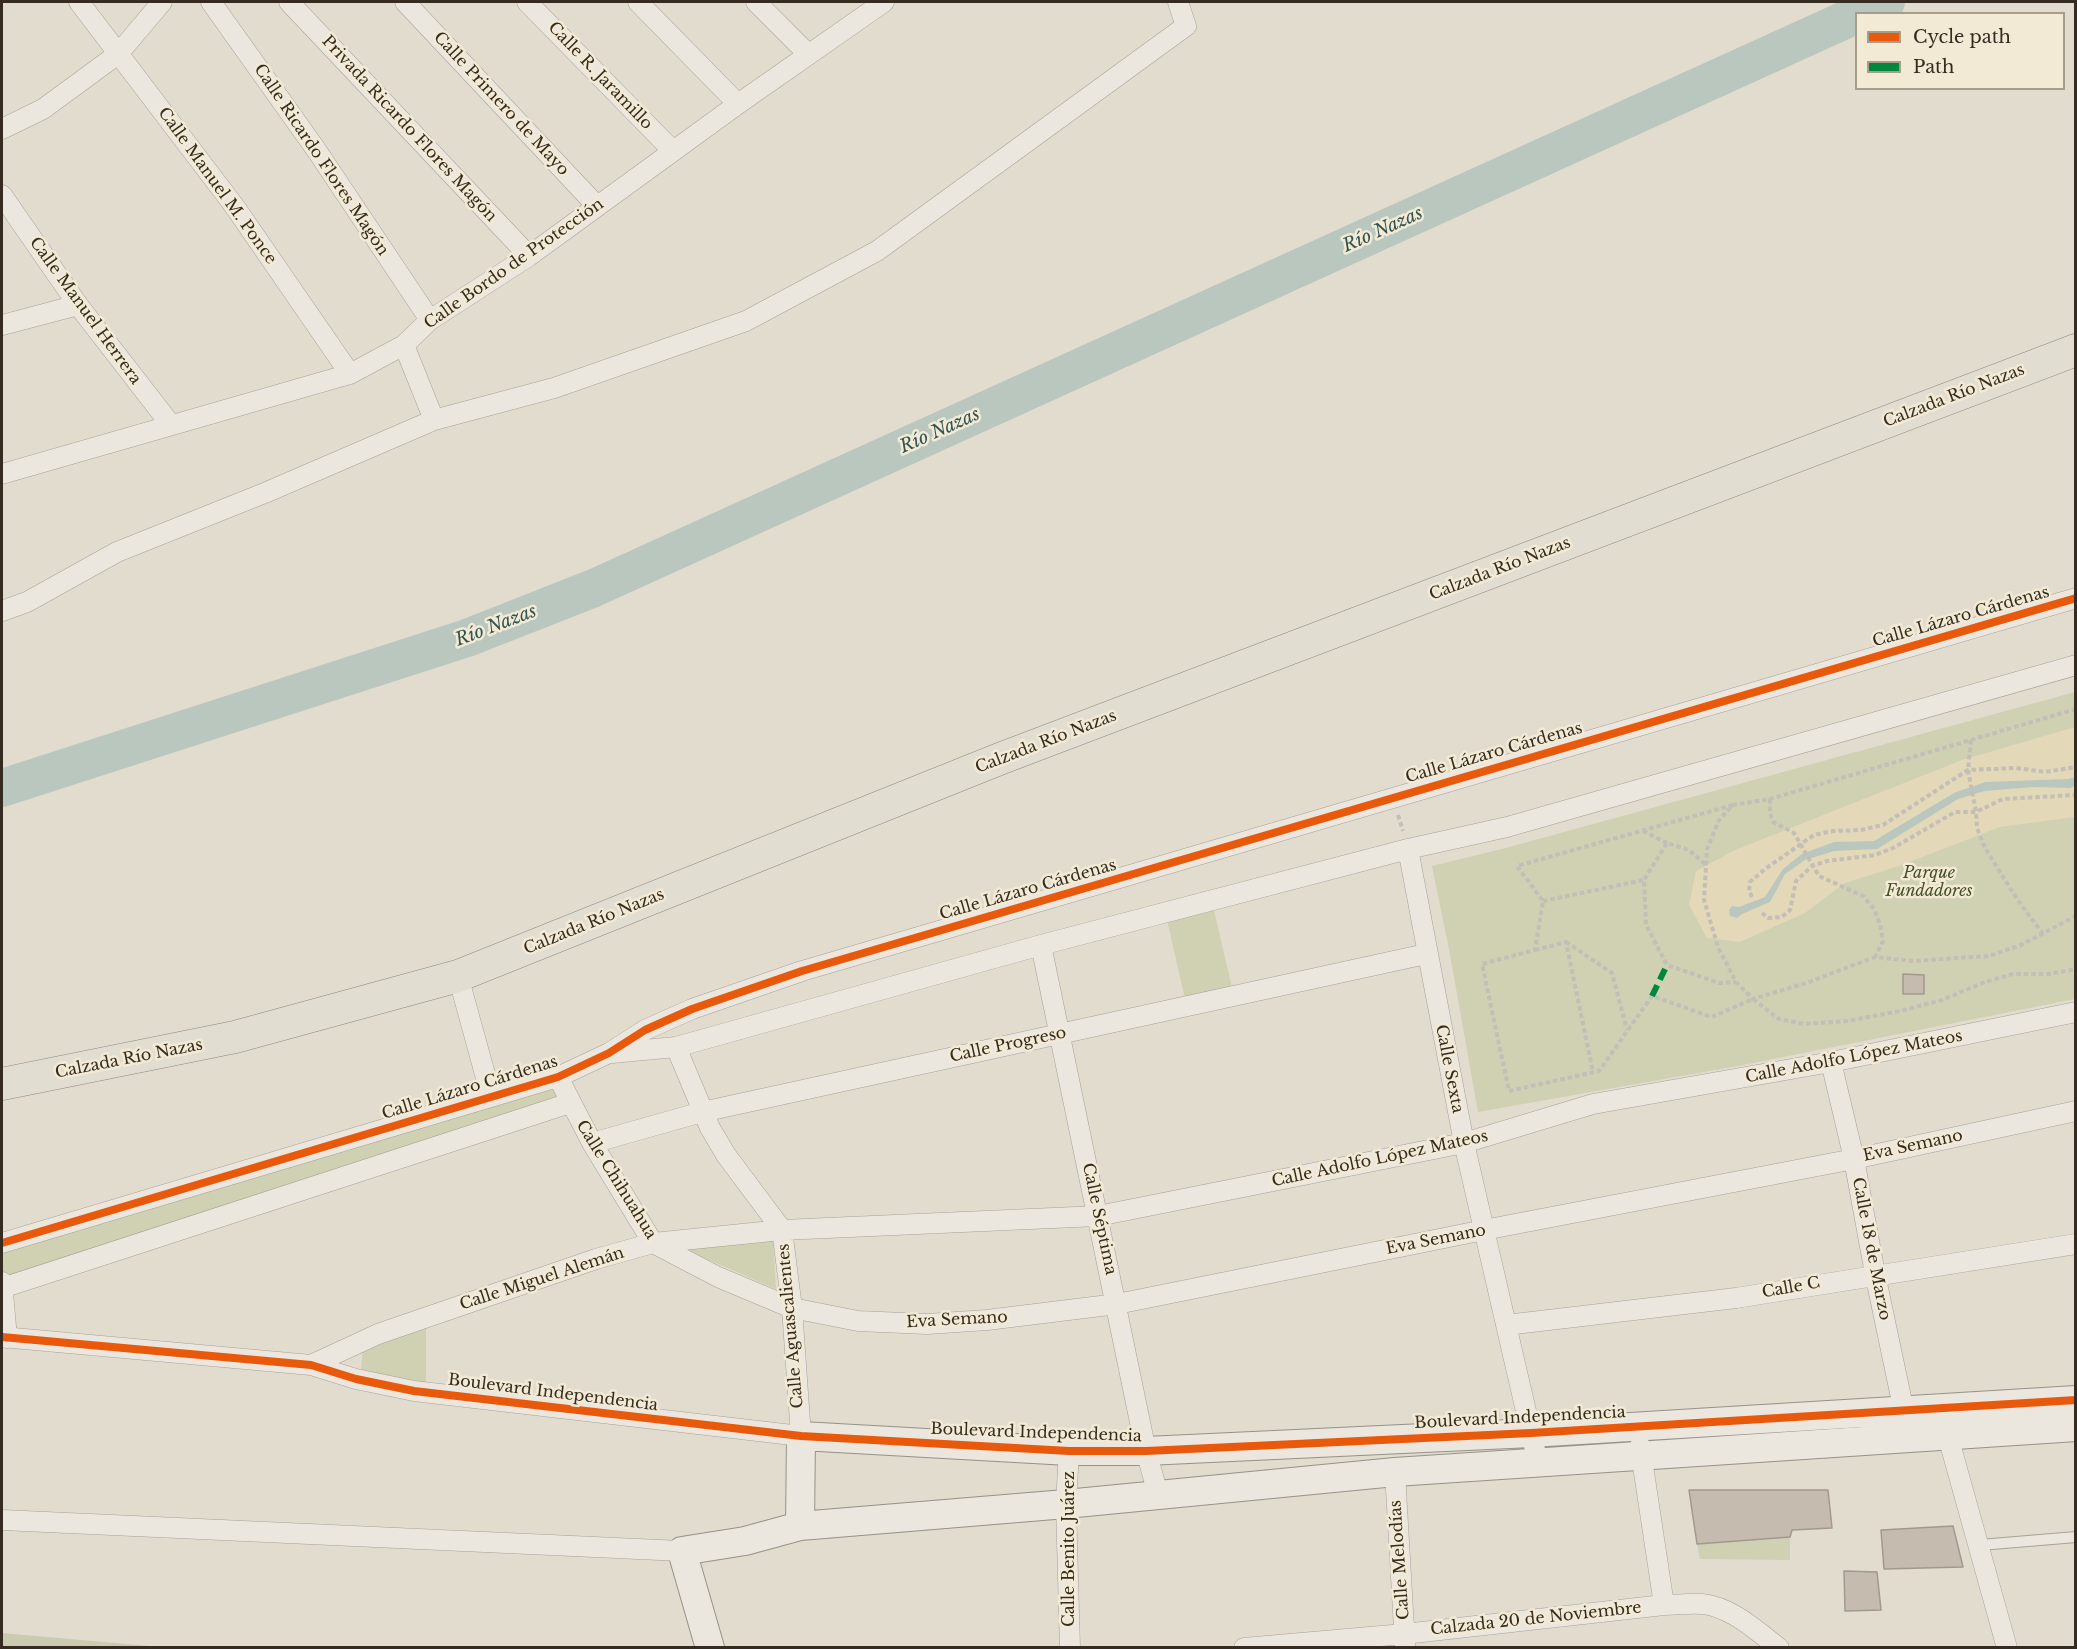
<!DOCTYPE html>
<meta charset="utf-8">
<style>
body{margin:0}
#map{position:relative;width:2077px;height:1649px;overflow:hidden;background:#e2dcce;font-family:"Libre Baskerville",serif}
canvas{display:block}
.frame{position:absolute;inset:0;border:3px solid #352b20;pointer-events:none}
.legend{position:absolute;left:1855px;top:12px;width:210px;height:78px;box-sizing:border-box;background:#f2ead5;border:2px solid #a69e8d;margin:0;padding:8px 10px;list-style:none;font-size:18px;color:#352b20}
.legend li{display:flex;align-items:center;gap:12px;height:30px}
.legend b{width:30px;border:2px solid #a69e8d}
</style>
<div id="map">
<canvas width="2077" height="1649"></canvas>
<div class="frame"></div>
<ul class="legend">
<li><b style="height:8px;background:#e8590c"></b>Cycle path</li>
<li><b style="height:8px;background:#00873e"></b>Path</li>
</ul>
</div>
<script>
const g = document.querySelector('canvas').getContext('2d');
g.lineJoin = 'round';
function fill(path, color) {
  g.fillStyle = color;
  g.fill(path, 'evenodd');
}
function stroke(path, color, width, dash) {
  g.strokeStyle = color;
  g.lineWidth = width;
  g.lineCap = dash ? 'butt' : 'round';
  g.setLineDash(dash || []);
  g.stroke(path);
}
function label(font, color, halo, rows, align = 'center') {
  g.font = font + ' "Libre Baskerville",serif';
  g.lineWidth = 5;
  g.setLineDash([]);
  g.textBaseline = 'middle';
  g.strokeStyle = halo;
  g.fillStyle = color;
  for (const [text, x, y, turn = 0] of rows) {
    g.save();
    g.translate(x, y);
    g.rotate((+turn || 0) * Math.PI / 180);
    g.textAlign = isNaN(turn) ? turn : align;
    if (halo) g.strokeText(text, 0, 0);
    g.fillText(text, 0, 0);
    g.restore();
  }
}
fill(new Path2D(`
 M2075 692V999L1738 1066 1478 1112 1449 949 1432 866 1502 849Z
 M1212 902 1233 992 1186 1004 1166 915Z
 M550 1081 561 1103 3 1287 2 1244Z
 M773 1237 776 1289 674 1245Z
 M426 1322V1387L361 1373 363 1344Z
 M1790 1537V1560L1700 1559 1697 1544Z`), '#d0d0b2');
fill(new Path2D(`
 M2075 727V817L2000 827 1899 866 1845 883 1805 913 1740 942 1707 938 1689 905 1696 871 1735 850 1962 760Z`), '#e3d8b8');
fill(new Path2D(`
 M2 1633 161 1647H2Z`), '#cbcbb1');
fill(new Path2D(`
 M2075 777V786L2070 788 2033 787 1985 791 1958 799 1877 849 1834 851 1805 860 1785 874 1770 902 1742 914 1737 918 1730 916 1729 910 1732 906 1739 907 1765 897 1783 869 1802 854 1834 842 1874 841 1954 793 1985 782 2068 779Z`), '#b9c7bf');
stroke(new Path2D(`
 M1859 14 1886 2
 M2 788 467 638 594 588 1856 15`), '#b9c7bf', 38);
const building = new Path2D(`
 M1903 974 1924 975V994H1903Z
 M1689 1490H1828L1832 1528 1792 1530 1790 1537 1697 1544Z
 M1953 1526 1963 1567 1884 1569 1881 1530Z
 M1844 1571 1877 1572 1881 1610 1845 1611Z`);
fill(building, '#c5bbaf');
stroke(building, '#a2998e', 1.5);
const lane = new Path2D(`
 M1980 1545 2076 1537`);
const street = new Path2D(`
 M79 2 235 207 350 374
 M211 2 317 151 430 320
 M289 2 529 256
 M405 2 597 206
 M527 2 673 151
 M638 2 738 104
 M756 2 808 54
 M2 129 43 109 118 54 162 2
 M2 195 78 305 171 425
 M2 325 78 305
 M404 345 434 420
 M2 474 350 374 404 345 430 320 529 256 738 104 884 2
 M2 611 27 602 117 552 267 492 434 420 554 388 746 321 877 251 1186 26 1178 2
 M1408 849 1464 1143 1538 1463
 M1041 945 1146 1451 1158 1494
 M458 976 491 1096
 M612 1053 676 1047 1041 945 1408 849 1507 827 2076 665
 M1831 1062 1854 1159 1875 1274 1906 1421
 M558 1077 592 1143 653 1243 718 1277 792 1308 858 1321 927 1324 987 1320 1117 1304 1484 1230 1854 1159 2076 1111
 M592 1143 702 1112 1426 954
 M2 1243 558 1077 609 1053 645 1030 692 1009 802 971 2076 598
 M2 1282 7 1338
 M2 1288 570 1103
 M1506 1325 1736 1298 2076 1244
 M2 1337 311 1365 356 1379 414 1391 801 1436 792 1308 782 1230 726 1155 710 1128 676 1047
 M311 1365 378 1334 596 1259 653 1243 782 1230 1098 1216 1464 1143 1593 1104 1831 1062 2076 1012
 M1945 1426 2007 1648
 M1640 1446 1664 1605
 M1069 1451 1066 1504 1070 1648
 M1395 1472 1405 1646
 M2 1520 682 1551
 M1244 1648 1404 1634 1664 1605C1676 1605 1689 1603 1702 1604 1730 1606 1757 1631 1779 1648`);
const secondary = new Path2D(`
 M800 1526 801 1436 1069 1451H1146L1531 1433 2076 1400
 M710 1648 682 1551 745 1541 800 1526 1066 1504 1395 1472 2076 1427`);
const primary = new Path2D(`
 M2 1084 235 1037 458 976 1002 758 2076 350`);
stroke(lane, '#a7a197', 12);
stroke(street, '#a7a197', 21);
stroke(secondary, '#979187', 30);
stroke(primary, '#8d877e', 33);
stroke(new Path2D(`
 M2076 709 1770 799 1733 805 1719 820 1707 849 1704 900 1718 947 1736 982 1753 999 1806 983 1875 957 1913 961 1989 956 2021 945 2076 916
 M1971 740 1968 770 1976 812 1977 828 1985 848 2017 899 2043 934
 M1770 799V813L1773 822 1794 833 1819 876 1863 896 1874 909 1880 924 1883 941 1875 957
 M1733 805 1517 866 1543 901 1535 950 1482 964 1509 1091 1599 1071 1652 996 1712 1017 1753 999 1779 1019 1804 1024 1847 1021 1900 1011 1942 1000 1985 982 2013 974H2048L2076 969
 M1398 815 1403 831
 M1643 831 1667 843
 M1705 864 1689 850 1667 843 1644 880 1646 925 1667 965 1719 983 1736 982
 M1752 897 1749 891 1750 882 1765 869 1814 835 1833 831 1861 830 1883 825 1968 770 2016 768 2045 772 2076 767
 M1543 901 1644 880
 M1762 913 1768 918 1782 917 1790 910 1796 881 1812 866 1827 861 1875 855 1893 848 1955 812H1976L2003 799 2076 795
 M1566 942 1612 973 1627 1030
 M1535 950 1566 942 1593 1072`), '#c3beb6', 4, [4.5, 3]);
stroke(lane, '#ebe7df', 10);
stroke(street, '#ebe7df', 20);
stroke(secondary, '#ebe7df', 28);
stroke(primary, '#e2ddd1', 32);
stroke(new Path2D(`
 M1652 996 1667 965`), '#00873e', 6, [12, 6]);
stroke(new Path2D(`
 M2 1243 558 1077 609 1053 645 1030 692 1009 802 971 2076 598
 M2 1337 311 1365 356 1379 414 1391 801 1436 1069 1451H1146L1531 1433 2076 1400`), '#e8590c', 8);
label('16px', '#352b20', '#f2ead5', [
 ["Calle R. Jaramillo",600,76,46],
 ["Calle Primero de Mayo",501,104,47],
 ["Privada Ricardo Flores Magón",409,129,47],
 ["Calle Ricardo Flores Magón",321,160,56],
 ["Calle Manuel M. Ponce",217,186,54],
 ["Calle Bordo de Protección",514,264,-35],
 ["Calle Manuel Herrera",85,311,54],
 ["Calzada Río Nazas",1954,396,-21],
 ["Calzada Río Nazas",1500,569,-21],
 ["Calle Lázaro Cárdenas",1961,617,-16],
 ["Calzada Río Nazas",1046,742,-21],
 ["Calle Lázaro Cárdenas",1494,753,-16],
 ["Calle Lázaro Cárdenas",1028,890,-16],
 ["Calzada Río Nazas",594,922,-22],
 ["Calle Progreso",1008,1045,-12],
 ["Calle Adolfo López Mateos",1854,1057,-11],
 ["Calzada Río Nazas",129,1059,-11],
 ["Calle Sexta",1449,1069,79],
 ["Calle Lázaro Cárdenas",470,1088,-17],
 ["Eva Semano",1913,1146,-12],
 ["Calle Adolfo López Mateos",1380,1159,-12],
 ["Calle Chihuahua",616,1180,58],
 ["Calle Séptima",1099,1219,78],
 ["Eva Semano",1436,1240,-11],
 ["Calle 18 de Marzo",1871,1249,79],
 ["Calle Miguel Alemán",542,1279,-18],
 ["Calle C",1791,1288,-10],
 ["Eva Semano",957,1320,-3],
 ["Calle Aguascalientes",791,1326,-95],
 ["Boulevard Independencia",553,1393,7],
 ["Boulevard Independencia",1520,1418,-3],
 ["Boulevard Independencia",1036,1433,2],
 ["Calle Benito Juárez",1069,1549,-90],
 ["Calle Melodías",1400,1560,-94],
 ["Calzada 20 de Noviembre",1536,1619,-6]
]);
label('italic 16px', '#455028', '#f2ead5', [
 ["Parque",1929,873],
 ["Fundadores",1929,891]
]);
label('italic 18px', '#315452', '#f2ead5', [
 ["Río Nazas",1383,230,-24],
 ["Río Nazas",940,431,-24],
 ["Río Nazas",496,626,-21]
]);
</script>
